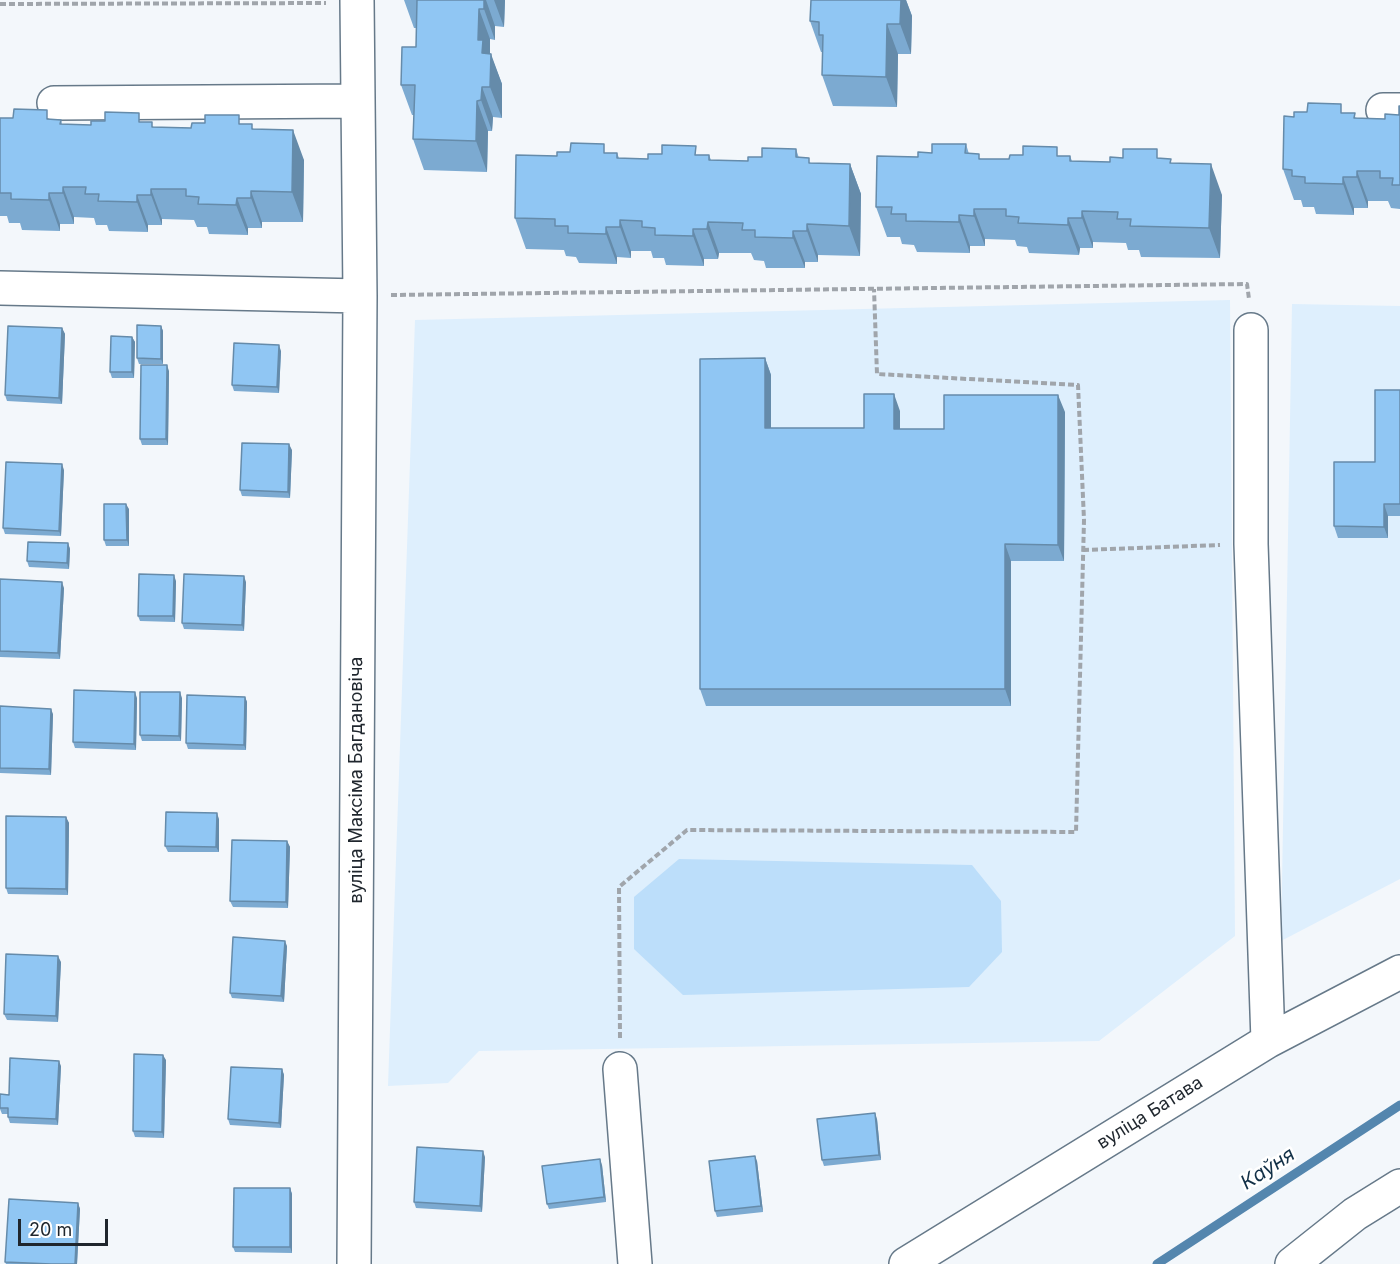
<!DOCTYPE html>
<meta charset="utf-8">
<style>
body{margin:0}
#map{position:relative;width:1400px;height:1264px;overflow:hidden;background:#f3f7fb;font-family:Inter,sans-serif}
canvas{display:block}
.scale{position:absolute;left:18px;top:1219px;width:90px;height:27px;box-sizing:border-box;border:3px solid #1f262d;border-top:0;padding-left:8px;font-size:18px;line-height:21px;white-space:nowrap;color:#1f262d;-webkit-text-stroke:4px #fff;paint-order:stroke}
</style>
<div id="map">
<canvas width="1400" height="1264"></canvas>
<div class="scale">20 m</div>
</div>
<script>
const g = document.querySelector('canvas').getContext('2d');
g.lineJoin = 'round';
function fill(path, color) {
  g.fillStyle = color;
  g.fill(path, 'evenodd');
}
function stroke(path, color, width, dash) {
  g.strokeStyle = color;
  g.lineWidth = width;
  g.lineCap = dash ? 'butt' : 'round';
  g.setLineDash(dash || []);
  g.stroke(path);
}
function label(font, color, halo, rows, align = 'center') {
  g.font = font + ' Inter,sans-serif';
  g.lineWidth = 5;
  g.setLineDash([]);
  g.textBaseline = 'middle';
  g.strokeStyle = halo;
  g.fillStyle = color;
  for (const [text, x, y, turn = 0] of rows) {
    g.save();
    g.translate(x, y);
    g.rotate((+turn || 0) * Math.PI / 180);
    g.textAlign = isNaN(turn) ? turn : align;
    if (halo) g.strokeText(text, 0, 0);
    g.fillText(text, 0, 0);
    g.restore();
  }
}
fill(new Path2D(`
 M1230 300 1235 936 1099 1041 479 1051 448 1083 388 1086 415 320Z
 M1292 304 1400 306V879L1281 941Z`), '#deeffd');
fill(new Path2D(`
 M679 859 972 865 1001 901 1002 952 969 987 683 995 634 949V897Z`), '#bcdefa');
stroke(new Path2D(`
 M1157 1264 1400 1105`), '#5486ae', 9);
const minor = new Path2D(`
 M54 103 358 101
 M1383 110H1400
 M0 288 360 296
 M1251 330V544L1268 1041
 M620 1069 635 1264
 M354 1264 360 296 357 0
 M906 1264 1268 1041 1400 972
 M1292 1264 1355 1214 1400 1186`);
stroke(minor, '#667989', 36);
stroke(new Path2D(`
 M0 4 326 3
 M391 295 1247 284 1249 299
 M1083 550 1220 545
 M620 1038 619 887 687 830 1076 832 1084 520 1078 385 877 374 874 289`), '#a0a5ab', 4, [6, 3]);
stroke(minor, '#fff', 33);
fill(new Path2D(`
 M404 0H505L504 27 495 26V40L490 39V53L502 84V118L493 117 492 131H488L487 172 424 170 413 139 414 115H412L401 85 416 47V28H414Z
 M811 0H906L912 16 911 54H898L897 107 833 106 822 75 823 52H821L810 21Z
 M1400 106V209L1391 208 1388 201H1368V208H1354V215L1316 214 1314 207H1303L1301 200H1294L1283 169 1294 117 1345 113 1357 118 1385 119 1399 115Z
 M0 118 61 120 62 124 91 125 142 122 154 127 191 128 242 124 254 129 304 160 303 222H262V228H248V235L209 234 207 227H197L194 220 162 219V225H148V232L109 231 107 225H96L94 218 74 217V224H60V231L22 230 20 223H9L7 216H0Z
 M966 144 969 154 981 159H1009L1070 156 1072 161 1110 162 1161 158 1172 163 1222 195 1220 258 1141 257 1139 250H1128L1126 243 1093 242V248H1080L1079 255 1029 253 1027 247 1017 246 1015 240 985 239V246H970V253L917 252 914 245 902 244 900 237H887L876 207 918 157Z
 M796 149 799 158 811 163 850 164 861 194 860 256 818 255V262H805V268H766L764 261 754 260 751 253H719L718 259H704V266L666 265 664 258H653L651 251H631V258L617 257V264L579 263 576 257 566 256 564 250 526 249 515 218 557 156 617 153 619 158 648 159 709 155 711 160 748 161Z
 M161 326 163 331V364H139L137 358Z
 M62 328 65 334 62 404 7 401 5 395Z
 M132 337 135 342 134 378H112L110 372Z
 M281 351 279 393 234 391 232 385Z
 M765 358 771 375V428H864L900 411V429H944L1065 412 1064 561H1011V706H706L700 689Z
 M169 371 168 445H142L140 439Z
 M1400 390V516H1388V538H1338L1334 526 1375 462Z
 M292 450 290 498 242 496 240 490Z
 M64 470 61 536 5 534 3 528Z
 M129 509V546H106L104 540Z
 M68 543 70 549 69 569 29 567 27 561Z
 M0 579 64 588 60 659 0 657Z
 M176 581 175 622 140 621 138 616Z
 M246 582 244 631 184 629 182 623Z
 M245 697 247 702 246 750 188 749 186 743Z
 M137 698 136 750 75 748 73 742Z
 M182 698 181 741H142L140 735Z
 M0 706 53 714 51 775 0 773Z
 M66 817 69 823 68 895 8 894 6 888Z
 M219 819V852H168L165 846Z
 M287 841 290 847 288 908 233 907 230 901Z
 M287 946 284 1002 232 998 230 993Z
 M61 962 58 1022 7 1020 4 1014Z
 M166 1060 164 1138 135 1137 133 1131Z
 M61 1066 58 1125 10 1123 8 1117V1114H2L0 1109V1094L9 1095Z
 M282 1069 284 1075 281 1128 230 1125 228 1119Z
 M877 1119 881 1160 824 1166 822 1160Z
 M485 1157 482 1212 416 1208 414 1202Z
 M757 1161 763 1212 717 1217 715 1211Z
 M602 1165 606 1202 549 1209 547 1204Z
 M290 1188 292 1194V1253L235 1252 233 1247Z
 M78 1203 80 1209 77 1264H6L5 1262Z`), '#7caad1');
fill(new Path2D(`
 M484 0H486L495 26V40L484 9Z
 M494 0H505L504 27Z
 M901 0H906L912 16 911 54 900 24Z
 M479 9 490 39V59L491 54 502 84V118L490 87 478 40Z
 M887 24 898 54 897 107 886 77Z
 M482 87 493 117 492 131 481 100Z
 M477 101 488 131 487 172 476 141Z
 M293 130 304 160 303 222 292 192Z
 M850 164 861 194 860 256 849 226Z
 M1211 164 1222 195 1220 258 1209 228Z
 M1357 171 1368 201V208L1357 177Z
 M1343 177 1354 208V215L1343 184Z
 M63 187 74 217V224L63 193Z
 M151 189 162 219V225L151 195Z
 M251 191 262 222V228L251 198Z
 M49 193 60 224V231L49 200Z
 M137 195 148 225V232L137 202Z
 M237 198 248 228V235L236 205Z
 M974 209 985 239V246L974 216Z
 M1082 211 1093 242V248L1082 218Z
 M959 215 970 246V253L959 222Z
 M1068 218 1080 248 1079 255 1068 225Z
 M620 220 631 251V258L620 227Z
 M708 222 719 253 718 259 707 229Z
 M807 224 818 255V262L807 231Z
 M606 227 617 257V264L606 234Z
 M693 229 704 259V266L693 236Z
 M793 231 805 262V268L793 238Z
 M161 326 163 331V364L161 359Z
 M62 328 65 334 62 404 59 398Z
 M132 337 135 342 134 378 132 372Z
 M279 345 281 351 279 393 277 387Z
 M765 358 771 375V445L765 428Z
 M167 365 169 371 168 445 166 439Z
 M894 394 900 411V446L894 429Z
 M1058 395 1065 412 1064 561 1058 545Z
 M289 444 292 450 290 498 288 492Z
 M62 464 64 470 61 536 59 531Z
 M126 504 129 509V546L127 540Z
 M1384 504 1388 516V538L1384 527Z
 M68 543 70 549 69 569 67 563Z
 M1005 544 1011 561V706L1005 689Z
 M174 575 176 581 175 622 173 616Z
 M244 576 246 582 244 631 242 625Z
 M62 582 64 588 60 659 58 653Z
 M135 692 137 698 136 750 134 744Z
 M180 692 182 698 181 741 179 736Z
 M245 697 247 702 246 750 244 745Z
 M51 709 53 714 51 775 49 769Z
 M217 813 219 819V852L216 847Z
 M66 817 69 823 68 895 66 889Z
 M287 841 290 847 288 908 286 902Z
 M285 941 287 946 284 1002 281 996Z
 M58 956 61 962 58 1022 56 1016Z
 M163 1055 166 1060 164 1138 162 1132Z
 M59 1061 61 1066 58 1125 56 1119Z
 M282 1069 284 1075 281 1128 279 1123Z
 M875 1113 877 1119 881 1160 879 1155Z
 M483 1151 485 1157 482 1212 480 1206Z
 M755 1156 757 1161 763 1212 761 1206Z
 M600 1159 602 1165 606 1202 604 1197Z
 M290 1188 292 1194V1253L290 1247Z
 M78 1203 80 1209 77 1264H75Z`), '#658baa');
const building = new Path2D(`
 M417 0H484V9H479L478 40H483L482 53 491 54 490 87H482L481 100 477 101 476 141 413 139 415 85H401L402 47H416Z
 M811 0H901L900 24H887L886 77 822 75 823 35H819V22L810 21Z
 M1308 103 1341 104V113H1355L1354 118 1385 119V114L1399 115V106H1400V185H1392L1393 178H1380V171H1357V177H1343V184L1305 183V177L1292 176V170L1283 169 1284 116 1294 117V112H1307Z
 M14 109 47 110V119L61 120 60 124 91 125V121H105V112L139 113V122H152V127L191 128 192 123H205V115H239V124H252V129L293 130 292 192 251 191V198H237L236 205 198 204 199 197 186 196V189H151V195H137V202L98 201 99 194H85L86 187H63V193H49V200L11 199V193H0V118H13Z
 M571 143 604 144V153H617V158L648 159V154H662V145L696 146 695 155H709V160L748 161V157H762V148L796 149V157L809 158V163L850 164 849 226 807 224V231H793V238L755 237V230H742L743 223 708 222 707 229H693V236L655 235V228L642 227V221L620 220V227H606V234L568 233V226H555V219L515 218 516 155 557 156V152H570Z
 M932 144H966L965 153 979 154V159H1009L1010 155H1023V146L1057 147V156H1070V161L1110 162V157L1123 158V149H1157V158L1171 159 1170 163 1211 164 1209 228 1130 226 1131 219H1117L1118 212 1082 211V218H1068V225L1018 223 1019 217 1006 216V209H974V216L959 215V222L906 221V214H891L892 207H876L877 156 918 157V152L932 153Z
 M137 325 161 326V359L137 358Z
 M8 326 62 328 59 398 5 395Z
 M111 336 132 337V372H110Z
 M234 343 279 345 277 387 232 385Z
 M765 358V428H864V394H894V429H944V395H1058V545L1005 544V689H700V359Z
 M141 365H167L166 439H140Z
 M1375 390H1400V504H1384V527L1334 526V462H1375Z
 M242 443 289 444 288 492 240 490Z
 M6 462 62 464 59 531 3 528Z
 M104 504H126L127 540H104Z
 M28 542 68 543 67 563 27 561Z
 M139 574 174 575 173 616H138Z
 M184 574 244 576 242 625 182 623Z
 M0 579 62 582 58 653 0 651Z
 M74 690 135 692 134 744 73 742Z
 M140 692H180L179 736 140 735Z
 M187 695 245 697 244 745 186 743Z
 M0 706 51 709 49 769 0 768Z
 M166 812 217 813 216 847 165 846Z
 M6 816 66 817V889L6 888Z
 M232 840 287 841 286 902 230 901Z
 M233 937 285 941 281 996 230 993Z
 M6 954 58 956 56 1016 4 1014Z
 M134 1054 163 1055 162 1132 133 1131Z
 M10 1058 59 1061 56 1119 8 1117V1108H0V1094L9 1095Z
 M231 1067 282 1069 279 1123 228 1119Z
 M875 1113 879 1155 822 1160 817 1119Z
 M417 1147 483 1151 480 1206 414 1202Z
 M755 1156 761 1206 715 1211 709 1161Z
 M600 1159 604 1197 547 1204 542 1166Z
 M234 1188H290V1247H233Z
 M9 1199 78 1203 75 1264H51L5 1262Z`);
fill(building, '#90c6f3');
stroke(building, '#658baa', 1.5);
label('18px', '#1f262d', '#fff', [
 ["вуліца Максіма Багдановіча",357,780,-90],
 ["вуліца Батава",1150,1113,-32]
]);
label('italic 20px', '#123047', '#fff', [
 ["Каўня",1268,1169,-33]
]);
</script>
